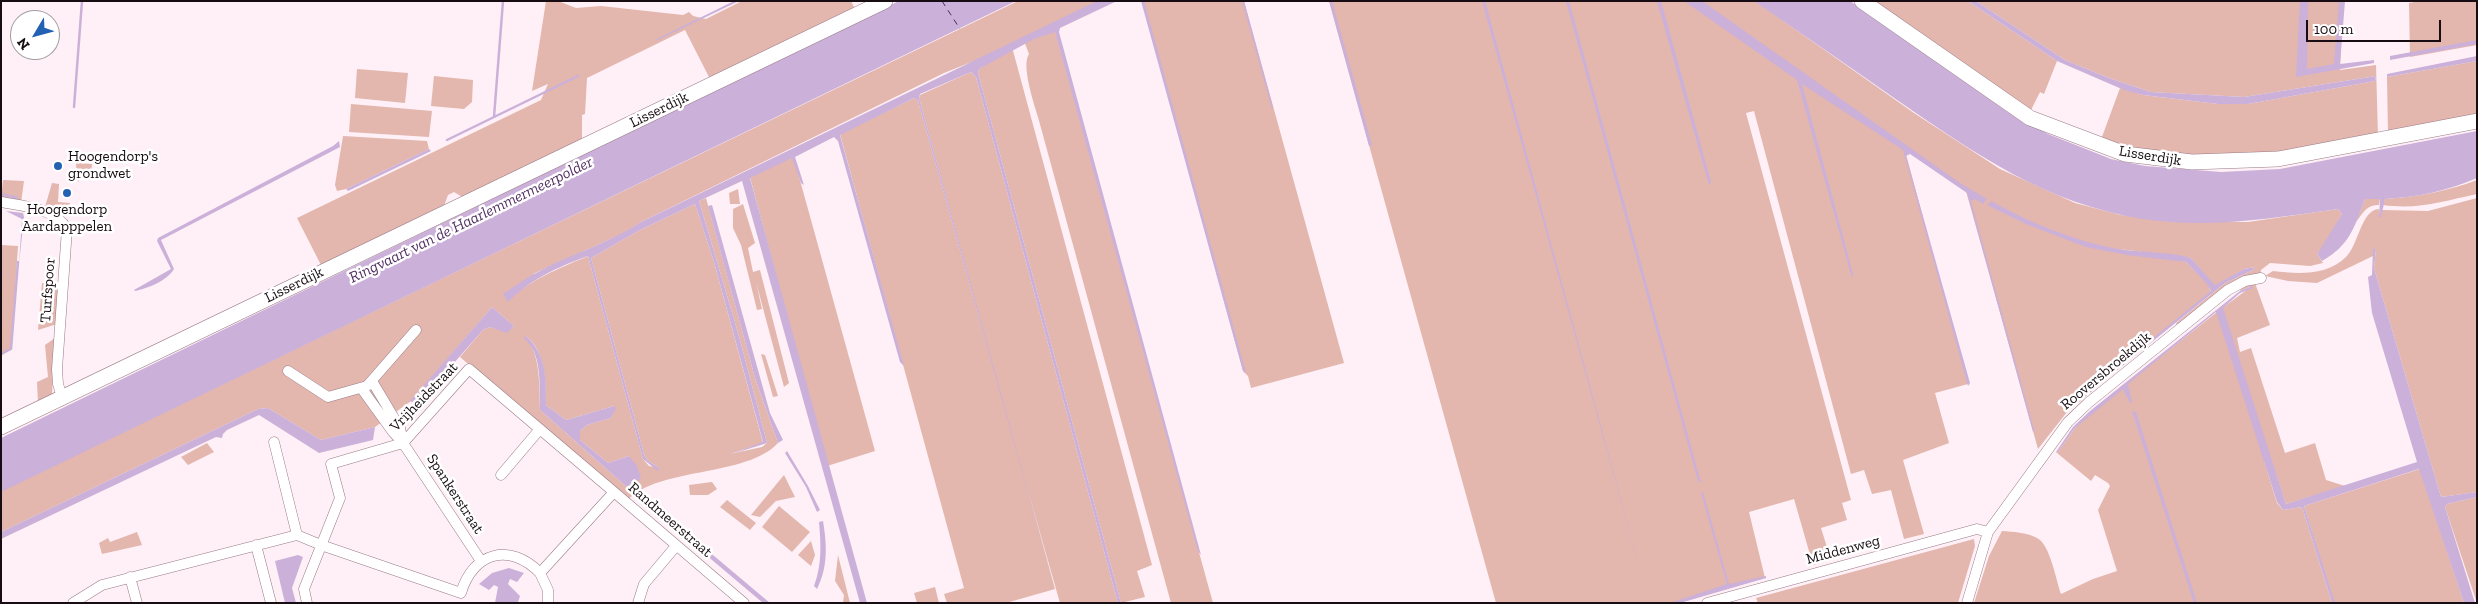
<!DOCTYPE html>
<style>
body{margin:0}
#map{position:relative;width:2478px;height:604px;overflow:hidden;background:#fef0f6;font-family:"Zilla Slab",serif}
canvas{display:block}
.frame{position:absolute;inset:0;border:2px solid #170c11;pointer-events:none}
.north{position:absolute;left:10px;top:10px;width:50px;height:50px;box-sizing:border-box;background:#fff;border:1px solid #a29ea0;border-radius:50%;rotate:233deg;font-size:14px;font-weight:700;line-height:20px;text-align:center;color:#170c11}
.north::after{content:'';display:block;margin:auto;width:18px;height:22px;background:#2362b3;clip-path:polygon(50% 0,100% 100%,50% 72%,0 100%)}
.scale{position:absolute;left:2306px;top:20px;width:135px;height:22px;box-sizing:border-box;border:2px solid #170c11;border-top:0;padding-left:6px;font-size:15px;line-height:18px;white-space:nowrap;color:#170c11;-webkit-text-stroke:4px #fff;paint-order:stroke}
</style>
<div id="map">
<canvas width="2478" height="604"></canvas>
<div class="frame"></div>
<div class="north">N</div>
<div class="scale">100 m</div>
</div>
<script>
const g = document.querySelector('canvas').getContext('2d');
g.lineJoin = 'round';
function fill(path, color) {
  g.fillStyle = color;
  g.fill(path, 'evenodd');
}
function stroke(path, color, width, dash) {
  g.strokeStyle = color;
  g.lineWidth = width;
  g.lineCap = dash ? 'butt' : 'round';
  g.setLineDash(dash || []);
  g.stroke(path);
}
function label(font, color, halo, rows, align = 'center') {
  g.font = font + ' "Zilla Slab",serif';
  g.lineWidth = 5;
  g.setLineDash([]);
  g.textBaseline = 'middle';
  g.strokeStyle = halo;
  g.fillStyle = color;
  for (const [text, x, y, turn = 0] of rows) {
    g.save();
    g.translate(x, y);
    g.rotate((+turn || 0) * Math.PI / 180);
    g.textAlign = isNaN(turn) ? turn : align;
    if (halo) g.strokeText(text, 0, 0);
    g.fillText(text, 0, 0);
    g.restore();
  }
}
fill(new Path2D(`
 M546 1H558L576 8 601 6 683 15 689 12 693 16 706 19 742 1H851L855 9 710 79 685 30 587 78 585 114 582 115V140L464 198 454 192 448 195 444 206 321 265 297 218 541 100 548 84 532 91Z
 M1018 1H1108L1054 27 1213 603H1171L1038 117C1034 104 1021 65 1029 54L1024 41 944 73 641 222 624 233 535 273 508 301C531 279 558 269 588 256L643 459 649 466 659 468 647 460 644 454 591 258 640 230 695 204 714 262 763 443 730 454 762 447 767 443 739 336 699 201 706 198 755 378 778 443C747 477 658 467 628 500L460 357 483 330 490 327 507 332 514 326 492 307 411 401 375 427 321 440 268 408 258 409 1 532V491ZM526 336C546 352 546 382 546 405L566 420 614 406 611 418 587 425 580 431V440L608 463 629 456V489L540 410C539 384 541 358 526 336Z
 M1142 1H1244L1344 363 1251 388 1248 376 1243 371Z
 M1329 1H1755L1914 113 2000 169 2075 203 2121 215 2177 221 2248 222 2338 209 2342 214 2331 235 2317 254 2323 263 2310 266 2270 263 2261 270 2260 275 2177 326 2176 323 2225 283 2253 270 2255 267 2244 269 2215 286 2191 258 2119 249 2186 262 2207 283 2211 292 2067 412 2038 449 1966 191 1904 147 1968 384 1935 393 1949 443 1903 460 1924 534 1904 539 1891 490 1872 494 1864 470 1851 474 1754 111 1746 113 1851 500 1842 503 1847 520 1821 528 1831 560 1813 565 1794 499 1749 512 1765 578 1678 603H1496Z
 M1866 1H1968L2057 61 2044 94 2040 92 2030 112Z
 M1976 1 2343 2 2340 70 2376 65 2378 137 2225 160 2099 145 2120 88 2143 95 2218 104H2248L2375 81 2376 76 2244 97 2151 92 2109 78 2065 60Z
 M2420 1H2477V45L2410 57 2409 3Z
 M1012 47 1152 565 1137 571 1145 597 1121 603 978 73 979 69Z
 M2477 61V118L2388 134 2387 77Z
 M357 69 408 73 405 103 355 98Z
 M971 72 976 77 1118 603H1060L1025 480 1055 589 1006 603H947L944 594 964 588 840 134 914 98 918 101 994 371 919 98 920 95Z
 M434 76 473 80 472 102 464 109 431 106Z
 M351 104 432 111 429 137 349 132Z
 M343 136 427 141 429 149 346 189 337 191 335 185Z
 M793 155 875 451 827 466 750 177Z
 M76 163 92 164 91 174 89 172 80 170 79 182 77 180Z
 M3 180 24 181 21 203 1 199Z
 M2477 180V194C2443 201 2419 210 2383 205L2385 199C2417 197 2448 191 2477 180Z
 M52 183 59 184 58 202 70 203 68 213 45 207Z
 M738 189 740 204H730L729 193Z
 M2380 198 2379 205C2367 204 2363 213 2356 222L2365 199Z
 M2477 198V492L2441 497 2374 268 2376 249H2373V256L2317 283 2288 281 2265 276 2273 271C2297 274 2327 276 2346 257 2359 244 2361 210 2379 209L2380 217 2382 210 2428 211Z
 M743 204 755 243 748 248 753 272 760 270 789 383 784 387 756 282 762 309 757 310 741 245 733 228V209Z
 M1 245 18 246 11 349 1 356Z
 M42 283 58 284 57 324 38 330Z
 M2255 283 2270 325 2237 338 2240 352 2251 348 2285 453 2315 443 2326 480 2345 486 2286 504 2271 459 2264 461 2277 503 2283 510 2302 507 2332 603H1974L1989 556 2002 531C2013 532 2026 532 2037 538 2050 544 2056 580 2061 594L2093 579 2117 571 2098 510 2110 486 2108 483 2095 475 2091 481 2057 453 2075 428 2090 413 2217 312 2252 286 2240 291 2244 284Z
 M55 338 52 395 38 403 37 382 48 377 45 345Z
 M761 354 765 355 778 396 773 397Z
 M207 443 214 452 188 465 181 457Z
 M2420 469 2464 603H2334L2304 506Z
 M784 475 795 497 776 501 760 517 751 515Z
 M712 482 717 489 708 495H690L689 485Z
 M2477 497V603L2445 507 2447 504Z
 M727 500 756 523 750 530 720 507Z
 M779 506 810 532 792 552 762 527Z
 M137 532 142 545 102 554 99 543 108 538 110 542Z
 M1974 539 1975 546 1958 603H1758L1756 598Z
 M811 541 815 555 811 566 798 555Z
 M838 555 850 603H843L844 595 835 581Z
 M935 587 939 603H917L914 593Z`), '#e3b6ae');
fill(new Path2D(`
 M734 1H739L656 41 657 39Z
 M899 1H1016L1 492V438Z
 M1097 1H1117L1060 28 1059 32 1201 555 1198 551 1055 32 1034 39 979 69 978 73 1121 603H1118L976 77 971 72 920 94 919 98 1059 603 918 101 914 98 840 135 904 366 900 362 838 141 834 137 795 157 804 185 801 183 792 158 750 178 867 603H860L742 181 699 201 739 336 767 443 729 455 763 442 714 262 695 204 640 230 591 258 644 454 647 460 659 468 658 471 643 459 588 256C558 267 531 279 508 302L503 294C514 287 524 279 536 273 570 254 608 244 641 222Z
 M1141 1H1144L1246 373 1243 371Z
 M1242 1H1244L1273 107 1272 109Z
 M1329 1H1332L1372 145 1369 146Z
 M1482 1H1485L1644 584Z
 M1566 1H1569L1701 483 1698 481Z
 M1657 1H1661L1711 182 1709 185Z
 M1684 1H1702L1960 183 1987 199 1983 204 1975 199 1971 201 2034 430 2033 432 1967 193 1910 154 1906 156 1970 383 1968 386 1903 150 1802 84 1853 274 1852 278 1797 80Z
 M1754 1H1850L2008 112 2048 134 2111 159 2145 166 2221 172 2280 169 2477 131V178C2447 191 2418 197 2385 199L2381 217H2379L2380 199H2365C2354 228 2350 245 2322 261L2317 254 2339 219 2342 214 2338 209C2273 218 2209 229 2143 219 2045 203 1977 155 1897 100 1850 67 1802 34 1754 1Z
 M1968 1H1976L2065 60 2109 78 2151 92 2244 97 2376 76 2375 81 2248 104H2218L2143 95 2124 90 2057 61Z
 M2300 1H2308L2307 69 2334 64 2339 1H2345L2340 64 2374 60V63L2296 77Z
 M2477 40V44L2390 60V56Z
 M2477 56V61L2387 77V74Z
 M339 141 340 147 161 240 174 269C167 281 148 288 135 291L134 290 171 269 157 241 158 238 333 146Z
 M429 149 431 151 348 191 346 189Z
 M1991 201C2030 223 2074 241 2118 249 2142 253 2168 251 2191 258L2215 285 2244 269 2255 267 2253 270 2225 283 2075 404 2073 403 2211 291 2206 283 2186 262 2127 255 2086 247 2026 224 1987 205Z
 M712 205 770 413 783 440 778 443 755 378 708 206Z
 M6 211 23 213 24 217 19 264 22 219Z
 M2373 249H2376L2374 268 2441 497 2477 492V497L2447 504 2445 507 2475 603H2464L2419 469 2304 506 2335 603H2332L2302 507 2283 510 2277 502 2216 312 2128 384 2132 402 2130 403 2123 389 2075 428 2057 453 2056 452 2073 427 2090 411 2240 291 2252 286 2253 288 2240 293 2223 308 2286 504 2417 462 2372 313 2368 277 2372 275Z
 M492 307 514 326 507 333 490 327 483 330 417 405 410 401Z
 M526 336C547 355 546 379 546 405L566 420 614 406 616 408 611 418 587 425 580 431V440L608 463 629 456 637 466 641 478 629 489 540 410C539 387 543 354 524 338Z
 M268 408 321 440 375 427 373 440 319 453 259 415 227 430 223 434 222 438 216 437 1 539V532L258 409Z
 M2132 411 2136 412 2197 603H2194Z
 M787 451 808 486 820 510 817 512 806 487 785 453Z
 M1703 492 1729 584 1766 576V578L1680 603H1670L1727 584 1701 493Z
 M650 502 770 603H763L648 506Z
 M823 521C827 545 828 567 817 589L814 586C822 564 821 545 819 522Z
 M298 555 303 557 292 588 296 603H285L275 561Z
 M509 568 524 573 517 582 510 579 508 584 520 596 518 602 495 603 498 587 494 585 489 590 479 584 492 573Z`), '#cbb0da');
stroke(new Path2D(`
 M74 107 82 1
 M494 117 503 1
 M447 140 578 76
 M1 194 17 198
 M1 354 11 349 18 262`), '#cbb0da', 2.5);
stroke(new Path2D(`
 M942 1 960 29`), '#502d61', 1, [6, 5]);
const street = new Path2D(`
 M1 202C22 206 56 208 67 229L57 369 58 384 62 397
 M288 371 328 397 367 386 416 330
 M372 381 400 428 403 442
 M362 389 393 432 403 443 481 561
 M274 442 297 535
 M501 475 540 429
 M256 545 271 603
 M540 573 548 590V603
 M130 577 137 603
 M73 603 102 585 297 535 321 545 461 593C473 552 510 542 540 573L614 492 744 603
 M307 603 304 589 340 498 331 464 403 443 469 369 614 492
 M638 603 644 584 676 546
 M1707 603 1977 529 1988 532
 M1967 603 1988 532 2068 422 2088 403 2228 290 2245 281 2261 278`);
const secondary = new Path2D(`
 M1862 1 2030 118 2125 154 2192 162 2278 159 2477 121
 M1 427 885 1`);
stroke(street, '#997b87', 11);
stroke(secondary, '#997b87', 16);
stroke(street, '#fff', 10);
stroke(secondary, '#fff', 15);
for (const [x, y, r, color] of [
 [58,166,5,"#2362b3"],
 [67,193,5,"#2362b3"]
]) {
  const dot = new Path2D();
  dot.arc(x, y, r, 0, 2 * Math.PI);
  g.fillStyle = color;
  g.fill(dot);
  stroke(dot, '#fff', 2);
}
label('15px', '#170c11', '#fff', [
 ["Lisserdijk",659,110,-26],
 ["Lisserdijk",2150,156,9],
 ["Lisserdijk",294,285,-26],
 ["Turfspoor",48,290,-86],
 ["Rooversbroekdijk",2106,371,-40],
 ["Vrijheidstraat",424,397,-46],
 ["Spankerstraat",455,494,57],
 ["Randmeerstraat",670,520,41],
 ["Middenweg",1843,550,-15]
]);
label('15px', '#170c11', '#fff', [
 ["Hoogendorp's",68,157],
 ["grondwet",68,174],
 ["Hoogendorp",67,210,"center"],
 ["Aardapppelen",67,227,"center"]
], 'left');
label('italic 16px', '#502d61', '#fff', [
 ["Ringvaart van de Haarlemmermeerpolder",471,220,-26]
]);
</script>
